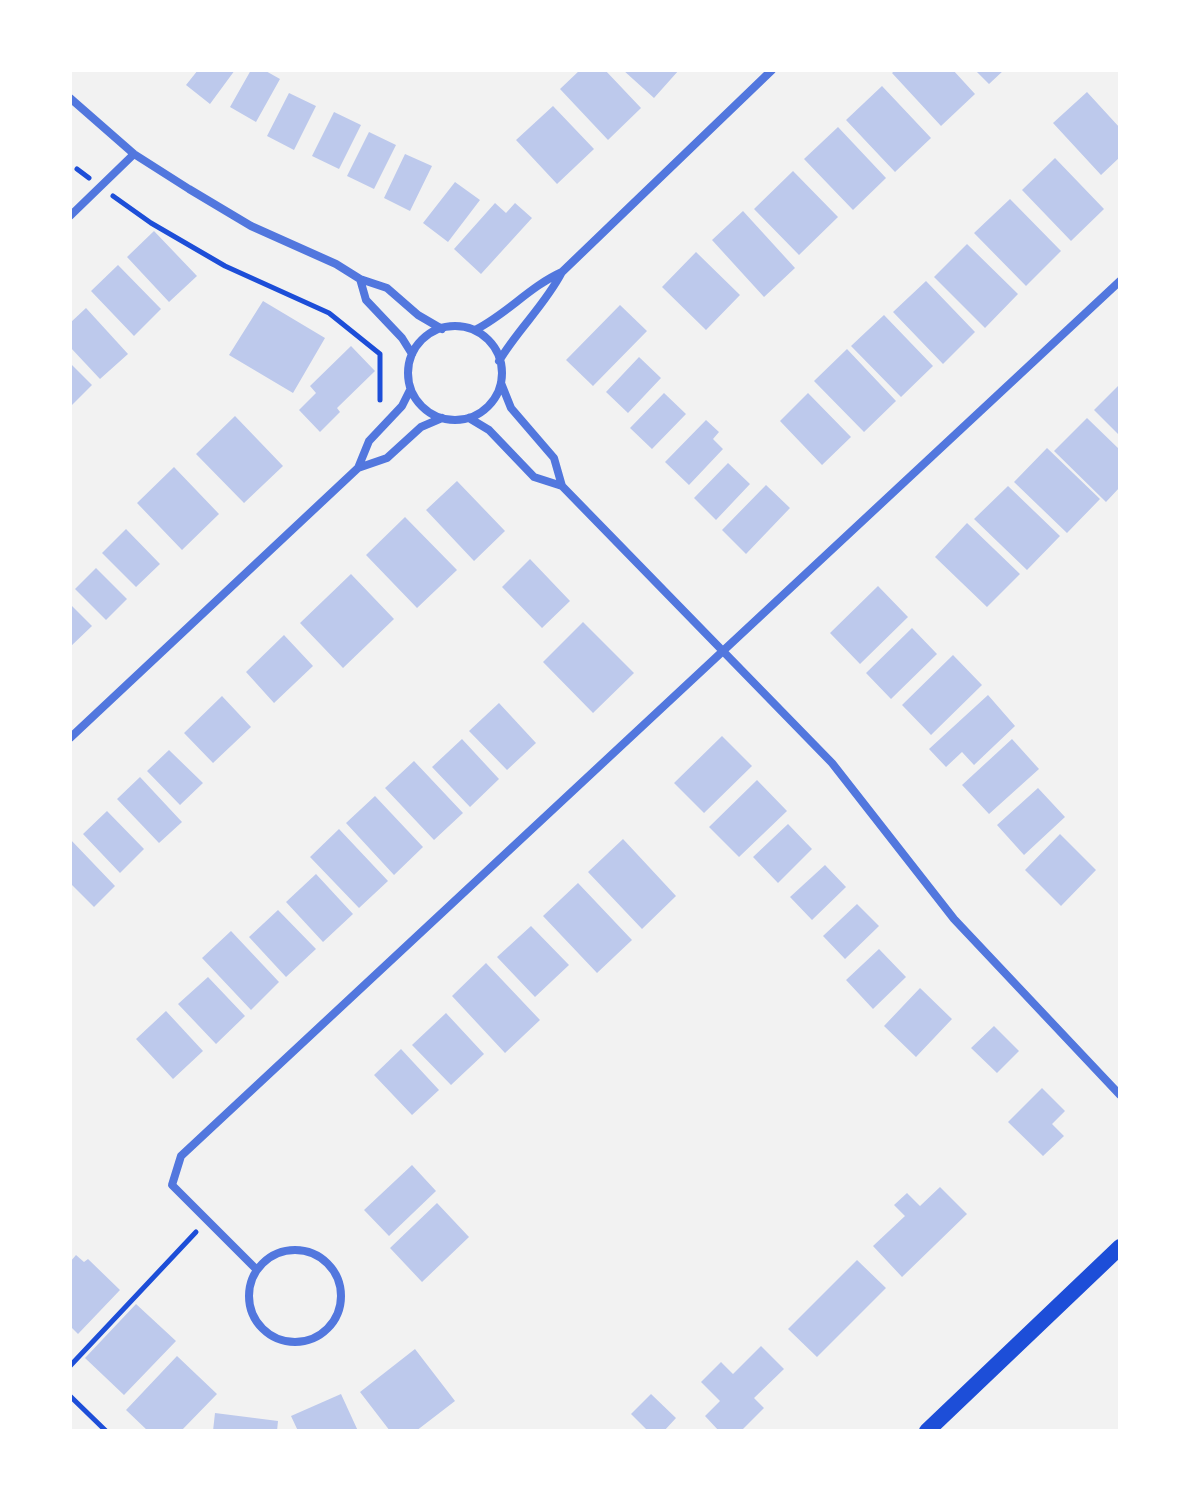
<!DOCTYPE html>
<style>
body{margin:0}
#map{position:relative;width:1190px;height:1501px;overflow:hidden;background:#f2f2f2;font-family:Figtree,sans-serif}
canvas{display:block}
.frame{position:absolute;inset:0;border:72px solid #fff;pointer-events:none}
</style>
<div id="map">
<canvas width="1190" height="1501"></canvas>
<div class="frame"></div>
</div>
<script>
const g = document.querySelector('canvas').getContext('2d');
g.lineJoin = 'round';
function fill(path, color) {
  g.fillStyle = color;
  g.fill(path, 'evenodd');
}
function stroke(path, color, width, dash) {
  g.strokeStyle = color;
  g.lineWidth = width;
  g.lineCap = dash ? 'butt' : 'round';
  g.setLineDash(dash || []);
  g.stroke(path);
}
fill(new Path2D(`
 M198 70H235L210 104 186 85Z
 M251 70H264L280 79 256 122 230 107Z
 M580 70H605L641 108 608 140 560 89Z
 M623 70H679L654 98Z
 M895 70H953L975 94 941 126 892 73Z
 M975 70H1004L989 84Z
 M882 86 931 138 895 172 846 120Z
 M1087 92 1120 128V157L1101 175 1053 123Z
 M289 93 316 106 294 150 267 136Z
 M553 106 594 149 557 184 516 140Z
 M334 112 361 125 339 169 312 156Z
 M838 127 886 178 853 210 804 159Z
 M369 132 396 145 374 189 347 176Z
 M405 154 432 166 410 211 384 198Z
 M1055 158 1104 209 1071 241 1022 190Z
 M793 171 838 217 799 255 754 209Z
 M455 182 480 200 448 242 423 223Z
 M1010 199 1061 251 1026 286 974 233Z
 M495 203 506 213 515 203 532 218 481 274 454 249Z
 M743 211 795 268 764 297 712 240Z
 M154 231 197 276 169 302 127 257Z
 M967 244 1018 294 985 328 934 277Z
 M696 252 740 295 706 330 662 287Z
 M118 265 161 309 134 336 91 291Z
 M926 281 975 332 943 364 893 312Z
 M263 301 325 338 293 393 229 355Z
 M620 305 647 331 593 386 566 360Z
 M86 308 128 354 100 379 70 347V323Z
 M884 315 933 366 901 397 851 346Z
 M351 346 375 371 337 408 340 412 320 432 299 410 316 393 310 386Z
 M847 349 896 401 864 432 814 381Z
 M639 357 661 378 628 413 606 392Z
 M70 363 92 385 70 407Z
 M1120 384V436L1094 410Z
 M664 393 686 414 652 449 630 428Z
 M808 393 851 437 822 465 780 421Z
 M235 416 283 466 244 503 196 454Z
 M1087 418 1120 450V487L1106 502 1054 451Z
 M706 420 719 432 713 439 723 449 689 485 665 462Z
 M1047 448 1100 499 1067 533 1014 482Z
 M728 463 750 484 716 520 694 498Z
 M174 467 219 514 182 550 137 503Z
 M457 481 505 531 474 561 426 510Z
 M766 485 790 508 746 554 722 530Z
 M1008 486 1060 536 1027 570 974 519Z
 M405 517 457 570 417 608 366 555Z
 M967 523 1020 574 987 607 935 557Z
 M126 529 160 564 136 587 102 553Z
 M530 559 570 601 542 628 502 587Z
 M96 568 127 599 106 620 75 589Z
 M351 574 394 619 343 668 300 623Z
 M878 586 908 617 860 664 830 633Z
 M70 604 92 626 70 647Z
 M583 622 634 673 593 713 543 662Z
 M912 628 937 654 891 699 866 673Z
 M284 635 313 666 274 703 246 672Z
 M953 655 982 685 931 735 902 705Z
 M988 695 1015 726 974 765 962 752 946 767 929 749Z
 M222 696 251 727 213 763 184 733Z
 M499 703 536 743 507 770 469 731Z
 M722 736 752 766 704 813 674 783Z
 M462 739 499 779 470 807 432 767Z
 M1012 739 1039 769 989 814 962 785Z
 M169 750 203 783 180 805 147 771Z
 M414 761 463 813 434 840 385 788Z
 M140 777 182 822 159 843 117 799Z
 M757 780 787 811 739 857 709 827Z
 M1038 788 1065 817 1024 855 997 825Z
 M375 796 423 847 394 875 346 823Z
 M107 811 144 849 120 873 83 834Z
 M788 824 812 849 778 883 753 857Z
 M339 829 388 881 359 908 310 857Z
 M1060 834 1096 870 1061 906 1025 870Z
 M70 839 115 886 94 907 70 883Z
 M623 839 676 896 642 929 588 872Z
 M825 865 846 887 812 920 790 897Z
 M316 874 353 914 323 942 286 902Z
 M578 883 632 940 597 973 543 916Z
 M857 904 879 926 845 959 823 936Z
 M278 910 316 949 286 977 249 937Z
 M531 926 569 965 535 997 497 957Z
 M231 931 279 982 251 1010 202 958Z
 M879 949 906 977 873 1009 846 980Z
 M486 963 540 1020 505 1053 452 996Z
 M208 977 245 1016 216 1044 178 1004Z
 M920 988 952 1019 916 1057 884 1026Z
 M166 1011 203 1051 173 1079 136 1039Z
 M446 1013 484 1054 451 1085 412 1045Z
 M994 1026 1019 1051 997 1073 971 1048Z
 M401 1049 439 1090 412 1115 374 1075Z
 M1042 1088 1065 1111 1052 1124 1064 1136 1043 1156 1008 1122Z
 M412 1165 436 1191 389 1236 364 1210Z
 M940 1187 967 1214 902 1277 873 1246 905 1216 894 1205 907 1193 920 1206Z
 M437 1203 469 1237 422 1282 390 1248Z
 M76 1255 84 1262 88 1259 120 1290 78 1334 70 1326V1262Z
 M857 1260 886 1288 817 1357 788 1329Z
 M136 1304 176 1341 124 1395 85 1358Z
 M761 1346 784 1369 754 1398 764 1408 741 1431H719L705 1416 720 1401 701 1382 721 1362 733 1374Z
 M415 1349 455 1401 416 1431H390L360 1392Z
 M177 1356 217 1394 181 1431H148L126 1410Z
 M341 1394 358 1431H298L291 1416Z
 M651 1394 676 1418 664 1431H648L631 1414Z
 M215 1413 278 1421 277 1431H213Z`), '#bdc9ec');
stroke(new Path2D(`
 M77 169 89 178
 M113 196 151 223 225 266 329 313 380 354V400
 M70 1366 196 1232
 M70 1396 106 1431`), '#1d4ed8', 5);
stroke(new Path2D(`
 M70 98 134 154 189 189 251 226 336 264 360 279
 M70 216 134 154
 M408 373a47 47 0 1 1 94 0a47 47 0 1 1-94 0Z
 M475 330C507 314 529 287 562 272
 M412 354 402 338 366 300 360 279 387 288 418 315 442 329
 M499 361C518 329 545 305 562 272L772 70
 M501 383 511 408 554 458 562 486 832 763 954 919 1120 1095
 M469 418 489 430 534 477 562 486
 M358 468 387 458 421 427 442 418
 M70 738 358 468 369 441 402 406 410 390
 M249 1296a46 46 0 1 1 92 0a46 46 0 1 1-92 0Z
 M257 1270 172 1185 181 1156 1120 281`), '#5277de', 8);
stroke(new Path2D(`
 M927 1431 1120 1247`), '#1d4ed8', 16);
</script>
